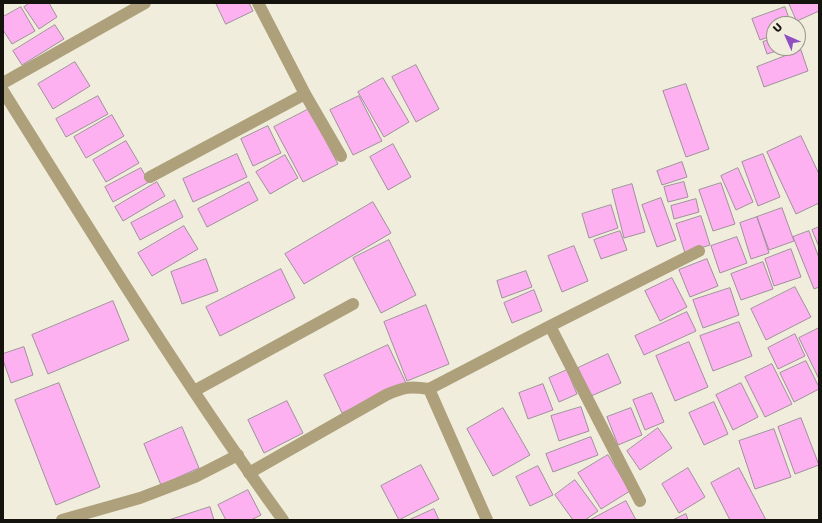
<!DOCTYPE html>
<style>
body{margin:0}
#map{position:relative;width:822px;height:523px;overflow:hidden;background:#f0eddc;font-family:Rubik,sans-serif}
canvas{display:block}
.frame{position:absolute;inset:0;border:4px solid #14130d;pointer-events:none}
.north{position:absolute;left:766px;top:16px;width:40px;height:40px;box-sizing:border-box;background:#f0eddc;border:1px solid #989689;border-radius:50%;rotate:315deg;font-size:11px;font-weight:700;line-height:16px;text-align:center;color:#14130d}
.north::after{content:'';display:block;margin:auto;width:14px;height:18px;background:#904ec2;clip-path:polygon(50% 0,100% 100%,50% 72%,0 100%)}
</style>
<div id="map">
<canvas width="822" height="523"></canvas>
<div class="frame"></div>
<div class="north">U</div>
</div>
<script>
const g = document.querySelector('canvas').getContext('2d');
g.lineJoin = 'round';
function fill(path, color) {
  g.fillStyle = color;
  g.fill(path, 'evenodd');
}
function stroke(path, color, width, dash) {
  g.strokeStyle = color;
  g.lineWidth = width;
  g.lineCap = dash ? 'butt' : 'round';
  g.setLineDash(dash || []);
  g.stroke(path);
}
const building = new Path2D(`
 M30 3H49L57 17 39 29 24 7Z
 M216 3H249L253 11 226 24Z
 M789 3H819V11L797 21Z
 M21 7 35 31 12 44 3 30V17Z
 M785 7 791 24H774V35L760 40 752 19Z
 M55 25 64 39 22 65 13 51Z
 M774 38V48H786L767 54 763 42Z
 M801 50 808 71 764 87 757 67Z
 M75 62 90 86 53 109 38 84Z
 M416 65 439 109 416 122 392 77Z
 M383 78 409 122 384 137 358 92Z
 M686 84 709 149 686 157 663 91Z
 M98 96 108 114 66 137 56 119Z
 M359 96 382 141 353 155 330 110Z
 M309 109 338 164 303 182 274 127Z
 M112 115 124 136 86 158 74 137Z
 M268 126 281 153 253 166 241 139Z
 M801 136 819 174V203L796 214 767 152Z
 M126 141 139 163 106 182 93 160Z
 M393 144 411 177 388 190 370 157Z
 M237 154 247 177 193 202 183 179Z
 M763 154 780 197 758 206 742 162Z
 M285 155 298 178 270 194 256 172Z
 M682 162 687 177 662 185 657 171Z
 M141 168 149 182 113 202 105 187Z
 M738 168 753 202 736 210 721 176Z
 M157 182 165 196 123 221 115 207Z
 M249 182 258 200 207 227 198 209Z
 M684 182 688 197 668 202 664 187Z
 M721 183 735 224 713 231 699 190Z
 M632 184 645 232 624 238 612 190Z
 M661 198 676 240 657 247 642 205Z
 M696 199 699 212 674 219 671 206Z
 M175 200 183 217 140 240 131 223Z
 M373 202 391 233 304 284 285 254Z
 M611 205 618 228 589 238 582 214Z
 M782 208 794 241 769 250 757 217Z
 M701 216 710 245 685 253 676 224Z
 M757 217 769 253 751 259 740 223Z
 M184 226 198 249 152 276 138 253Z
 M819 227V247L812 230Z
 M620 231 627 250 601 259 594 240Z
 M809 231 819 258V287L814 289 793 237Z
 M737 237 747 263 720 273 711 246Z
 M389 240 416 295 381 313 353 258Z
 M574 246 588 281 562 292 548 256Z
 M791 249 801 277 774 286 765 259Z
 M206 259 218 291 182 304 171 272Z
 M707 259 718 286 690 297 679 270Z
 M763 262 773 289 741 300 731 274Z
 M281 269 295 298 220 336 206 307Z
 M526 271 532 287 502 298 497 281Z
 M672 278 687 307 660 321 645 291Z
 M795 287 811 317 766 340 751 309Z
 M730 288 739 315 703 328 693 300Z
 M534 290 542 311 512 323 504 303Z
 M113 301 129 340 48 374 32 335Z
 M426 305 449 364 407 381 384 322Z
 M687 312 696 331 644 355 635 336Z
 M739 322 752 356 713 371 700 336Z
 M819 328V379L799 338Z
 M795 334 805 356 778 369 768 348Z
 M689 342 708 387 675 401 656 356Z
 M388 345 406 383 342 413 324 375Z
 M24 347 33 375 11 383 3 360V354Z
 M608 354 621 383 591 396 578 368Z
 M806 361 819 387V389L794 402 780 373Z
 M772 364 792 404 765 417 745 377Z
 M567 370 577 394 559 402 549 378Z
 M59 383 100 487 56 505 15 400Z
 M741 383 758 417 733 430 716 395Z
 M543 384 553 410 528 419 519 393Z
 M652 393 664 422 645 430 633 400Z
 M287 401 303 433 264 453 248 420Z
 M714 402 728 434 704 445 689 413Z
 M581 407 589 431 559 441 551 416Z
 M503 408 530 455 493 476 467 429Z
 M631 408 642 435 618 445 607 417Z
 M801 418 819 465 795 474 778 427Z
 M182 427 199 468 161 485 144 444Z
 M658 428 672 448 640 470 627 451Z
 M774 429 791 477 755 489 739 441Z
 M591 437 598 455 553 472 546 454Z
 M608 455 630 491 601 509 578 473Z
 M421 465 439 499 399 520 381 486Z
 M538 466 553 495 530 506 516 477Z
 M688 468 705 497 679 513 662 484Z
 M739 468 766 520H730L711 483Z
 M575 480 598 511 585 520H573L555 495Z
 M248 490 261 515 251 520H226L218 505Z
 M626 501 636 520H590Z
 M210 507 214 520H169Z
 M434 509 439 520H409Z
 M686 514 688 520H673Z`);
fill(building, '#feb1f0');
stroke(building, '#9e909b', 1);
stroke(new Path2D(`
 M258 3 305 94 341 156
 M3 83 145 3
 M150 177 305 94
 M550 326 640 501
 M429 389 487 520
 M194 391 353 304
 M249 473 386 395C404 387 410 386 429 389L550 326 699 251
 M62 520 140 498 195 477 238 455`), '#ada07a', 12);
stroke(new Path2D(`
 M3 91C94 236 183 382 283 520`), '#ada07a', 12);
</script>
